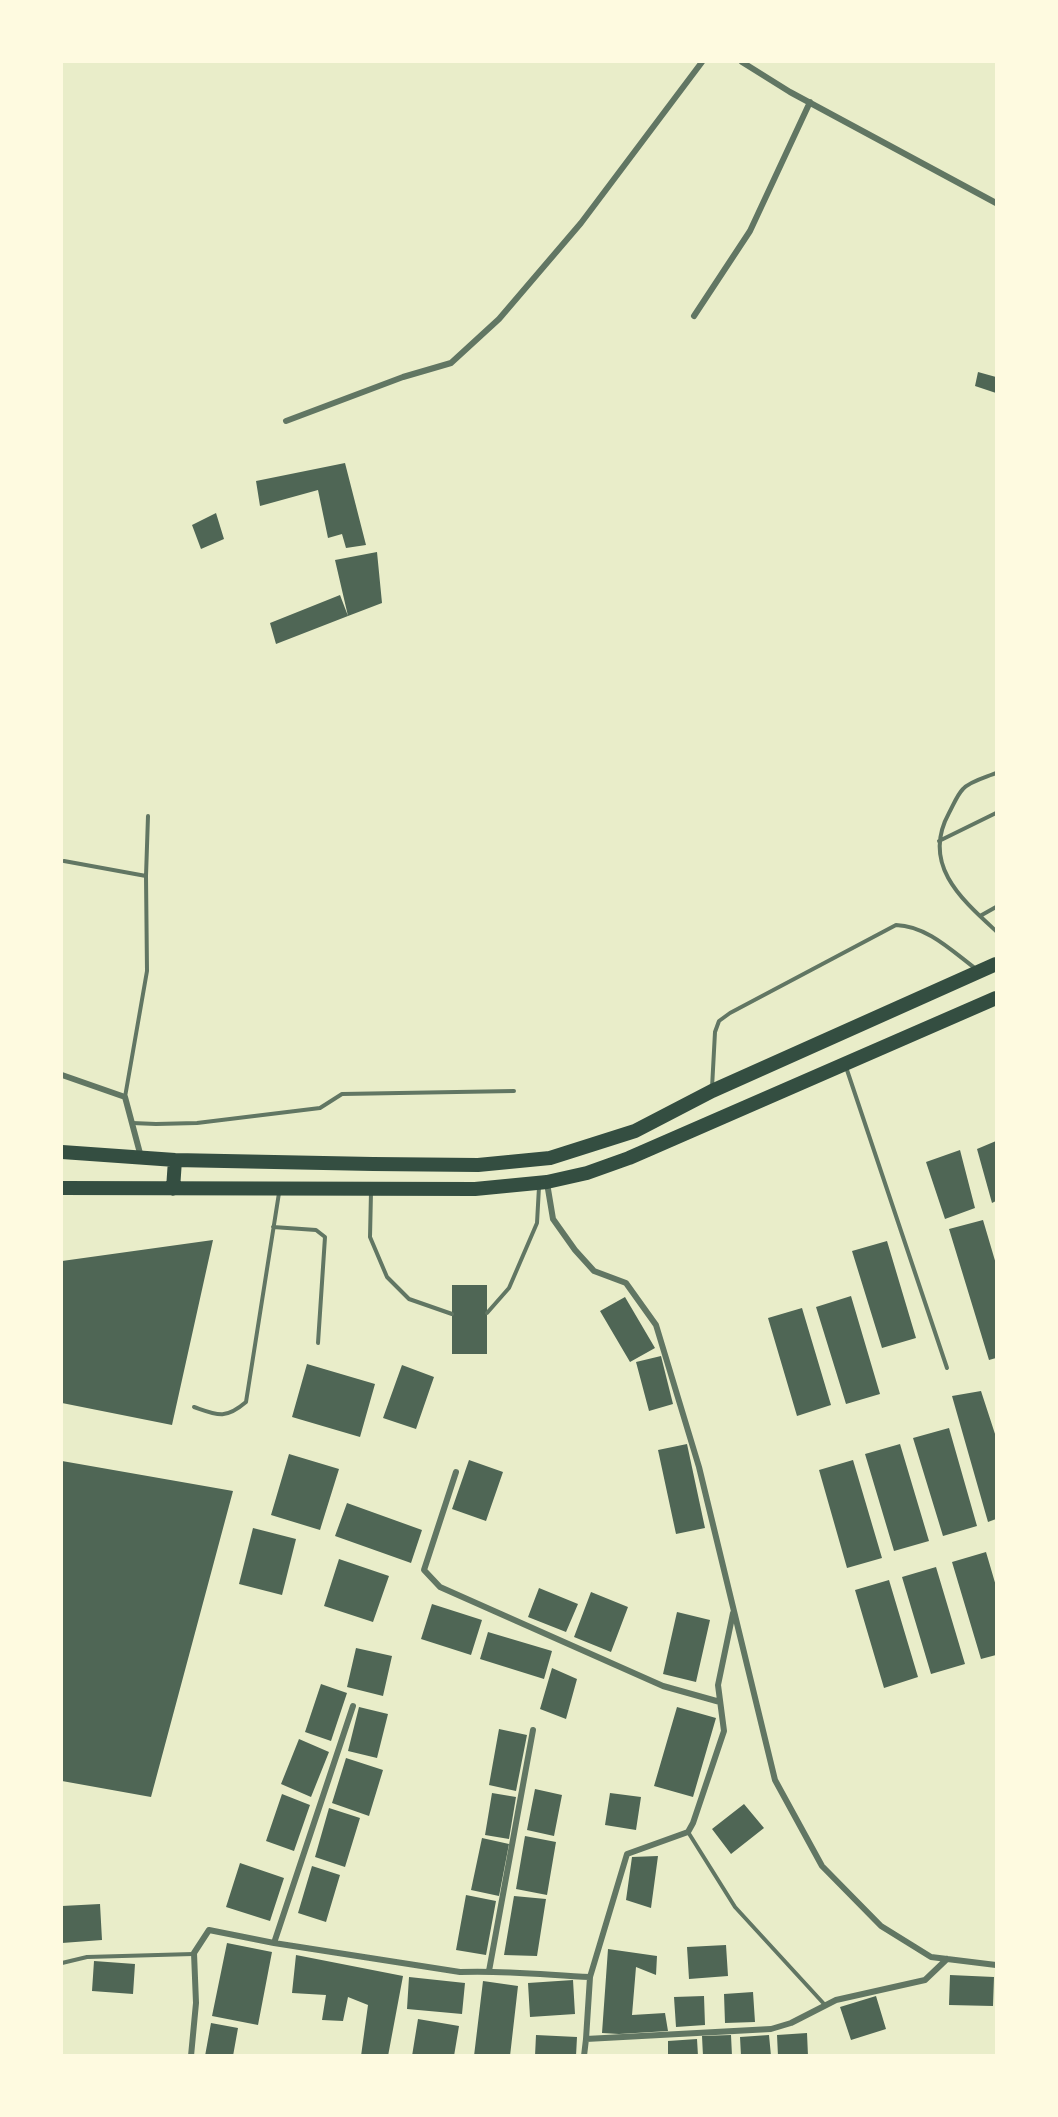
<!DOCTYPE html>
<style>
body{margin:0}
#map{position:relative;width:1058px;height:2117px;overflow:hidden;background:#e9edc9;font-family:Arial,sans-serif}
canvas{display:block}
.frame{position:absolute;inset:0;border:63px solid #fefae0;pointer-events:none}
</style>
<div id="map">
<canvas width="1058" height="2117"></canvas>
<div class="frame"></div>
</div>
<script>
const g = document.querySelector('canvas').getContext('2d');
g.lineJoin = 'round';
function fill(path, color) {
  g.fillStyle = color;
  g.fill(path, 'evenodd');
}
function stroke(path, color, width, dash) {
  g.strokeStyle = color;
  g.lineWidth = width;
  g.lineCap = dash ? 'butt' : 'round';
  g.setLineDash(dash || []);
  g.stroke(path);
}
fill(new Path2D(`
 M978 372 996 377V393L975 386Z
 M345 463 366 545 346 548 342 534 328 538 318 490 260 506 256 481Z
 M216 513 224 539 201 549 192 525Z
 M377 552 382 603 348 616 276 644 270 623 340 595 348 616 335 560Z
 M996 1141V1201L992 1203 977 1149Z
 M960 1150 975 1208 945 1219 926 1162Z
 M983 1220 996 1264V1358L989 1360 949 1229Z
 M213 1240 172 1425 62 1403V1261Z
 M887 1241 916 1338 882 1348 852 1251Z
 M452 1285H487V1354H452Z
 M851 1296 880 1394 846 1404 816 1307Z
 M625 1297 655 1348 630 1362 600 1311Z
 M802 1308 831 1405 797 1416 768 1318Z
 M661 1356 673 1404 649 1411 636 1362Z
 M307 1364 375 1384 360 1437 292 1417Z
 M402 1365 434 1377 416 1429 383 1418Z
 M981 1391 996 1437V1519L988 1522 952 1396Z
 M949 1428 977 1526 943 1536 913 1438Z
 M687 1444 705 1528 676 1534 658 1450Z
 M900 1444 929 1541 894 1551 865 1454Z
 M289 1454 339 1469 320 1530 271 1515Z
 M469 1460 503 1472 486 1521 452 1509Z
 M853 1460 882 1558 847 1568 819 1470Z
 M62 1461 233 1491 151 1797 62 1781Z
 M347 1503 422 1530 411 1563 335 1536Z
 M253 1528 296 1539 282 1595 239 1584Z
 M986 1552 996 1586V1655L981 1659 952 1562Z
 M339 1559 389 1576 373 1622 324 1606Z
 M936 1567 965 1664 931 1674 902 1577Z
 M889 1580 918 1677 884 1688 855 1590Z
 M539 1588 578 1604 566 1632 528 1617Z
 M591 1592 628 1607 611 1652 574 1637Z
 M432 1604 482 1620 471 1655 421 1639Z
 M677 1612 710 1620 696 1682 663 1674Z
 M488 1632 552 1651 544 1679 480 1659Z
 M356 1648 392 1656 383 1696 347 1687Z
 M552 1668 577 1679 566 1719 540 1709Z
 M321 1684 347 1693 331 1741 305 1732Z
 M359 1707 388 1714 377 1758 348 1751Z
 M677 1707 716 1718 693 1797 654 1786Z
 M499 1729 527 1735 516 1791 489 1785Z
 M299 1739 329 1752 311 1797 281 1784Z
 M346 1758 383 1770 369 1816 332 1803Z
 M535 1789 562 1795 554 1836 527 1830Z
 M492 1793 516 1797 509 1839 485 1835Z
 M610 1793 641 1797 636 1830 605 1825Z
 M282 1794 310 1805 294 1851 266 1841Z
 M744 1804 764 1828 731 1854 712 1829Z
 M329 1808 360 1818 345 1867 315 1857Z
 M525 1836 556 1842 547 1895 516 1889Z
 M482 1838 509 1844 499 1896 471 1890Z
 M658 1856 651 1908 626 1900 632 1857Z
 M240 1863 284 1878 270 1921 226 1907Z
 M312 1866 340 1875 326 1922 298 1913Z
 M466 1895 496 1901 486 1955 456 1950Z
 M514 1896 546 1899 537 1956 504 1955Z
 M100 1904 102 1940 62 1943V1906Z
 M227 1943 272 1952 258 2025 212 2016Z
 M726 1945 728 1976 689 1979 687 1947Z
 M608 1949 657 1956 656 1975 636 1967 632 2015 665 2013 668 2031 619 2034 602 2033Z
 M296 1955 403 1976 388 2056H361L368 2005 348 1997 343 2021 322 2020 326 1995 292 1993Z
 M94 1961 135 1964 133 1994 92 1991Z
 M950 1975 994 1977 993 2006 949 2005Z
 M409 1977 465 1983 462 2014 407 2009Z
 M573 1980 575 2014 530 2017 528 1983Z
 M483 1981 518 1986 510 2056H474Z
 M753 1992 755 2022 725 2023 724 1994Z
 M704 1996 705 2025 676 2027 674 1997Z
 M876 1996 886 2029 851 2040 840 2007Z
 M418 2019 459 2026 454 2056H412Z
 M211 2023 238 2028 233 2056H205Z
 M807 2033 808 2056H778L777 2035Z
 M536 2035 577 2037 576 2056H535Z
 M731 2035 732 2056H703L702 2036Z
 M769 2035 771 2056H741L740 2037Z
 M697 2039 698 2056H668V2041Z`), '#4f6655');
stroke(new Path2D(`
 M996 773C987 777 970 781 963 789 957 795 953 806 949 813 921 864 961 899 996 931
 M939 841 996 813
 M64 861 146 876
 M980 916 996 907
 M846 1067 947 1368
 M712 1088 715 1032 719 1021 730 1013 896 925C927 926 952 951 976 969
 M125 1097 147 971 146 876 148 816
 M132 1123 156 1124 197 1123 320 1108 342 1094 514 1091
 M371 1192 370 1237 387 1277 409 1299 452 1314
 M273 1227 316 1230 325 1237 318 1343
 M487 1313 509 1288 537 1223 539 1187
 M194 1407C217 1415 225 1420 246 1402L279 1193
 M688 1832 735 1907 825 2005
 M62 1963 87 1957 193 1954`), '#617663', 4);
stroke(new Path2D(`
 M742 62 790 92 996 203
 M694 316 750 231 810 102
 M286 421 403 377 451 363 499 319 581 223 702 62
 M62 1075 125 1097 141 1157
 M547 1183 553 1219 575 1250 594 1271 626 1283 656 1325 699 1467 775 1780 822 1866 881 1926 931 1957 996 1965
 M456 1472 424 1570 440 1587 663 1686 720 1702
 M274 1943 353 1706
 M489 1971 533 1730
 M586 2039 590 1977
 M191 2056 196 2003 194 1953 209 1930 274 1943 460 1972C503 1970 547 1975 590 1977L627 1854 688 1832 693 1823 724 1731 718 1685 733 1613
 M584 2056 586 2039 771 2029 791 2023 836 2000 925 1980 947 1959`), '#617663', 6);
stroke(new Path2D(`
 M62 1152 175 1160 373 1164 478 1165 550 1158 635 1131 712 1091 996 964
 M62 1188 475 1189 547 1182 587 1173 629 1158 996 998
 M173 1189 175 1160`), '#344e41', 14);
</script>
